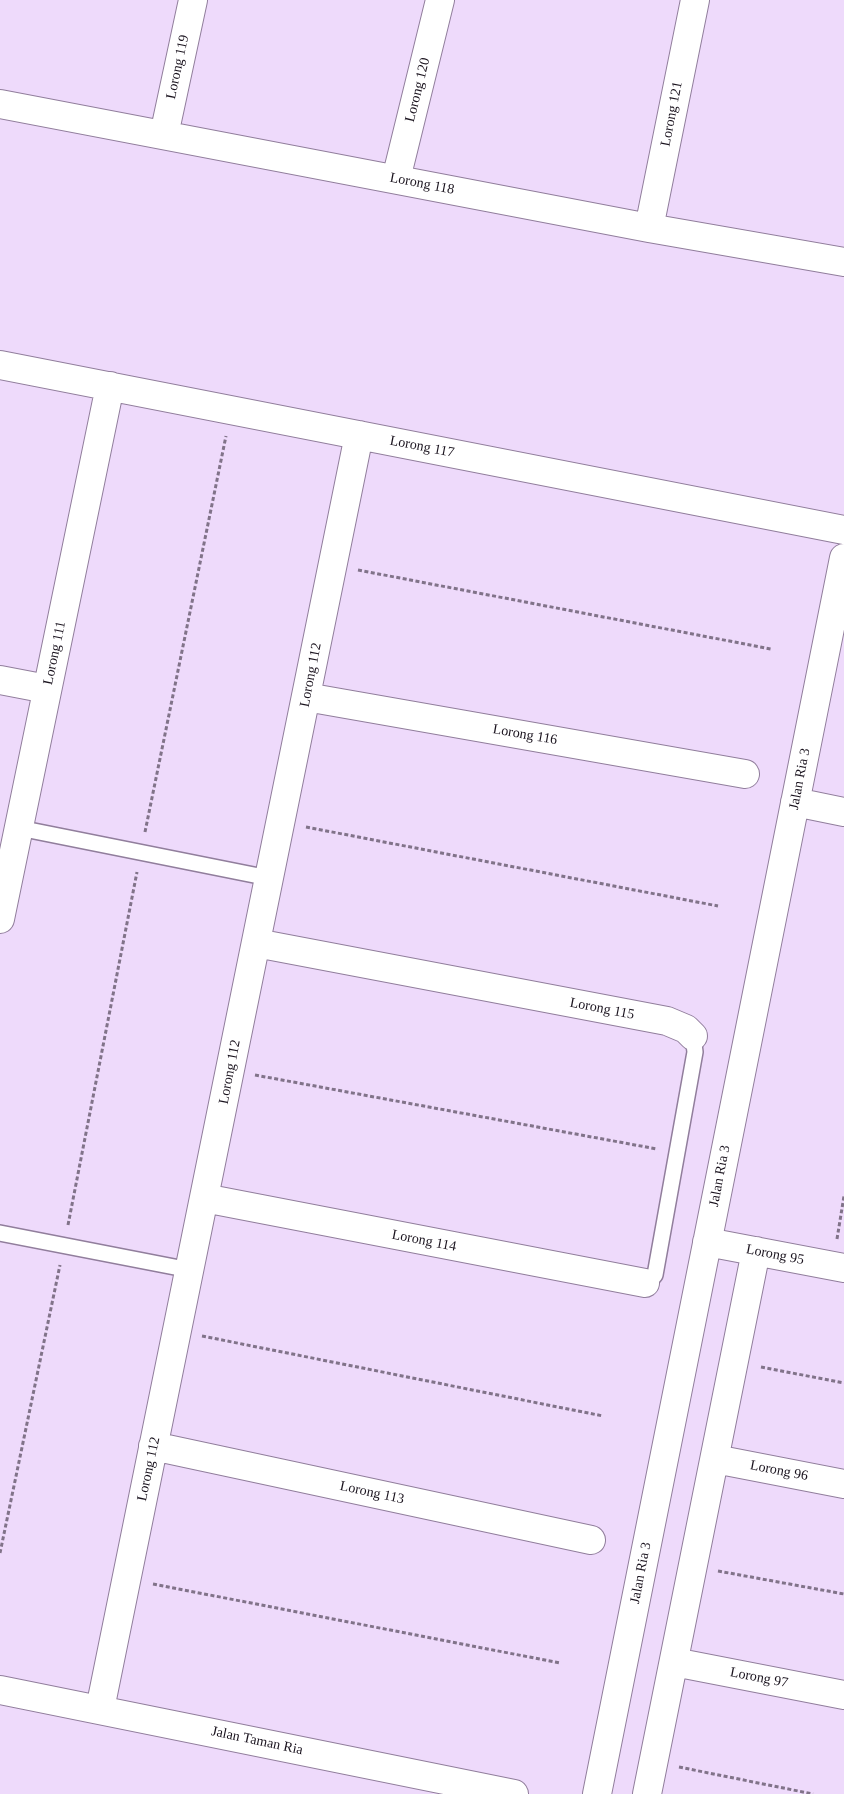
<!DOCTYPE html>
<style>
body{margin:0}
canvas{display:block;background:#eedafb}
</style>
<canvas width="844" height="1794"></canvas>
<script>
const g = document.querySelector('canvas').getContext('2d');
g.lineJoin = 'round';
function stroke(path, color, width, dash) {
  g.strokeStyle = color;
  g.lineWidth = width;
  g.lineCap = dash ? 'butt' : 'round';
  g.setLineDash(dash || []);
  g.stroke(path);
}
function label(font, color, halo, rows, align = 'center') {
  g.font = font + ' "Times New Roman",serif';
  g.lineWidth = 4.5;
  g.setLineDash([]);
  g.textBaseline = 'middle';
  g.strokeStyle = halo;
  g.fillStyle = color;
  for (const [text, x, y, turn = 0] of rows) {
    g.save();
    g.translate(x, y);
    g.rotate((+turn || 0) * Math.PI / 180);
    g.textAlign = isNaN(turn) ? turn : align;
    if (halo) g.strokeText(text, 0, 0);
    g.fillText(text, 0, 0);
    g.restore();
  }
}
const lane = new Path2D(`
 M19 828 269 878
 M0 1233 190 1270
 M645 1283 650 1281 655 1275 695 1052 693 1036`);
const street = new Path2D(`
 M0 104 649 228 844 262
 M164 135 193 0
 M396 179 440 0
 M649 228 695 0
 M0 365 844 530
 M0 680 47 689
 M306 697 745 774
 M795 802 844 812
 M0 919 110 386
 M256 943 667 1021 686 1029 693 1036
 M204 1198 645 1283
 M707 1242 844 1268
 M153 1446 591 1540
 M715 1459 844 1484
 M674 1662 844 1695
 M0 1690 514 1794
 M100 1709 359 435
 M597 1794 844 558
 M647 1794 756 1251`);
stroke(lane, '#917e9c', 18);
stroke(street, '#917e9c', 30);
stroke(new Path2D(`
 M358 570 771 649
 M306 827 718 906
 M145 832 226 436
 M255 1075 657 1149
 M68 1225 137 872
 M837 1239 844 1196
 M202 1336 603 1416
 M761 1367 844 1383
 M0 1553 60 1265
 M718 1571 844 1594
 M153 1584 560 1663
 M679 1767 813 1794`), '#817389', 3, [4, 2.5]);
stroke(lane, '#fff', 15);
stroke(street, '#fff', 28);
label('14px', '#19121d', '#fff', [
 ["Lorong 119",178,67,-78],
 ["Lorong 120",418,90,-76],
 ["Lorong 121",672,114,-79],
 ["Lorong 118",422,184,11],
 ["Lorong 117",422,447,11],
 ["Lorong 111",55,653,-78],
 ["Lorong 112",311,675,-79],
 ["Lorong 116",525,735,10],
 ["Jalan Ria 3",800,779,-79],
 ["Lorong 115",602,1009,11],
 ["Lorong 112",230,1072,-79],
 ["Jalan Ria 3",720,1176,-79],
 ["Lorong 114",424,1241,11],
 ["Lorong 95",775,1255,11],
 ["Lorong 112",149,1469,-78],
 ["Lorong 96",779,1471,11],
 ["Lorong 113",372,1493,12],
 ["Jalan Ria 3",641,1573,-79],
 ["Lorong 97",759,1678,11],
 ["Jalan Taman Ria",257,1741,12]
]);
</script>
